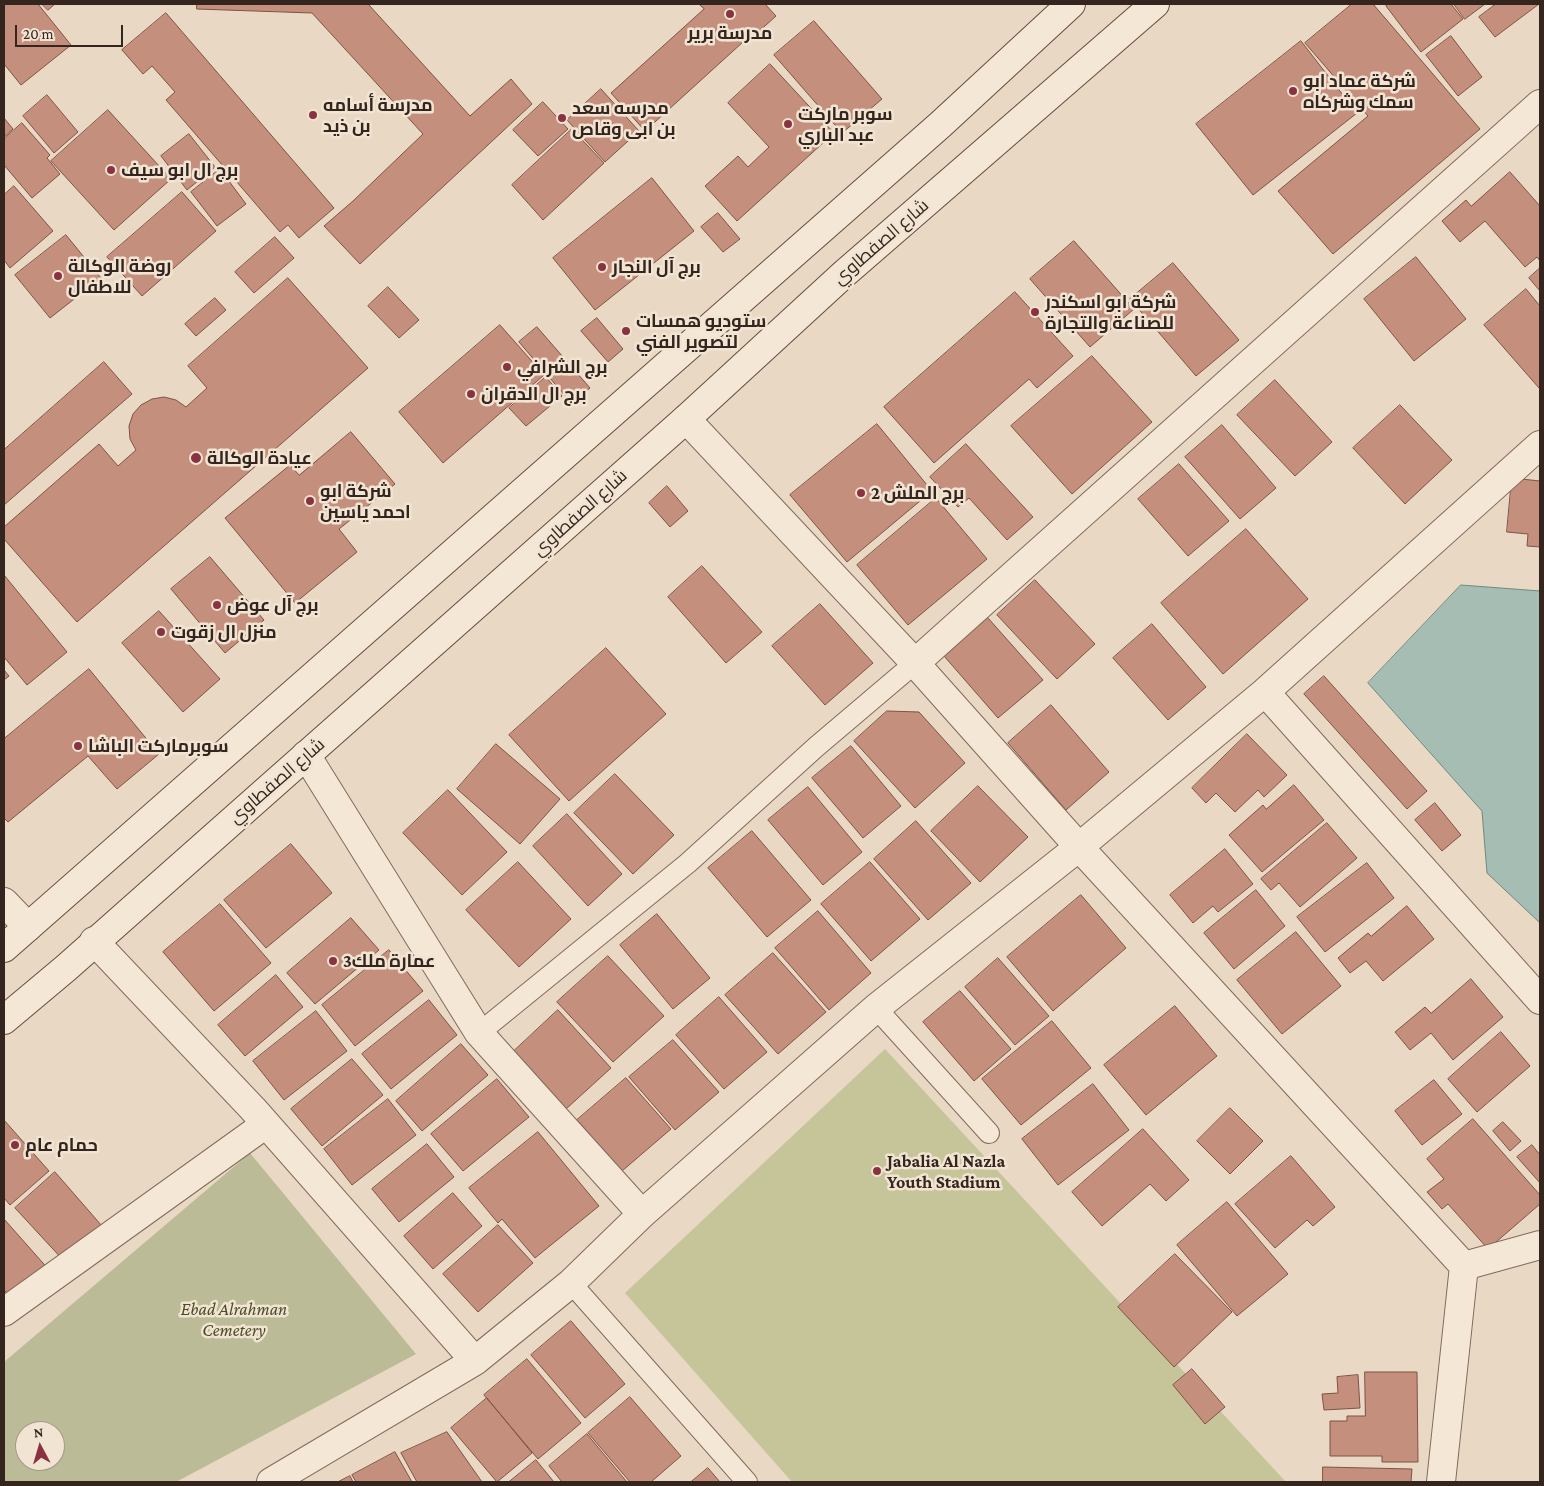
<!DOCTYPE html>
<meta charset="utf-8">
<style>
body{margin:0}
#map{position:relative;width:1544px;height:1486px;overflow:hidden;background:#e9d8c4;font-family:"Crimson Pro",serif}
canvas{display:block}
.frame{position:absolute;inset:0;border:5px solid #34251f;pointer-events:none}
.north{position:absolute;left:15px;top:1421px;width:50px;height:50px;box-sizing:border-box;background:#f2e4d2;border:1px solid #a6988a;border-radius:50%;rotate:354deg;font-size:14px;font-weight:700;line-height:20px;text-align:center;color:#34251f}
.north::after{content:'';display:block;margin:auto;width:18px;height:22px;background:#8b3240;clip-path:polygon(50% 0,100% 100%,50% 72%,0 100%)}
.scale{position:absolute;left:15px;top:25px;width:108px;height:22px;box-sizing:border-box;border:2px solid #34251f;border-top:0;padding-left:6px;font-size:15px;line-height:18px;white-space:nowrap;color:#34251f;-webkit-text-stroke:4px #f2e4d2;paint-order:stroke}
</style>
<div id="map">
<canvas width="1544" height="1486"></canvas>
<div class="frame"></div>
<div class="north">N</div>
<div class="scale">20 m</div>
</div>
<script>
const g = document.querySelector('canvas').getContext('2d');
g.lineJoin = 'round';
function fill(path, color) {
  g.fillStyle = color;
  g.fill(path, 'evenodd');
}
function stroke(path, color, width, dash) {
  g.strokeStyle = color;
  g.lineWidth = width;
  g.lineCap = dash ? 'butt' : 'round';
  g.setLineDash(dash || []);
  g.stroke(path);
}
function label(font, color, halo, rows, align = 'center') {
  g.font = font + ' "Crimson Pro",Cairo,serif';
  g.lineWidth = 5;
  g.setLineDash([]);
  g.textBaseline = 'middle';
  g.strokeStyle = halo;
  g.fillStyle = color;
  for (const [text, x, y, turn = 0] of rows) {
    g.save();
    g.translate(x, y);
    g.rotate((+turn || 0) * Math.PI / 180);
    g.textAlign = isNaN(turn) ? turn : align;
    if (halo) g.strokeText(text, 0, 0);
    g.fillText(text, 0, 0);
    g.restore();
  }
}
fill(new Path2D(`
 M885 1049 1286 1482H792L625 1293Z`), '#c6c599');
fill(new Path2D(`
 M250 1153 416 1354 176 1482H4V1362ZM25 1431H55V1461H25Z`), '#bcbb97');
const water = new Path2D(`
 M1461 585 1540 591V923L1487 873 1482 811 1368 683Z`);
fill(water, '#a5bdb2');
stroke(water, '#6d8a7e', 1);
const building = new Path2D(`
 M4 4H38L71 45 21 85 4 64Z
 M42 4H55L48 10Z
 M197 4H368L470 116 511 79 532 104 360 264 324 226 353 201 423 134 312 13 197 9Z
 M699 4H765L776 16 745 44 743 42 645 131 611 93 704 9Z
 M1352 4H1373L1480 129 1333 254 1278 191 1368 116 1305 43Z
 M1389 4H1451L1463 19 1421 52 1386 6Z
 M1454 4H1485L1465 19Z
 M1496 4H1539L1495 37 1479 17Z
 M166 13 334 208 299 238 288 225 280 232 166 100 175 92 152 66 143 74 122 50Z
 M814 21 882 99 842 133 774 55Z
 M1451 36 1482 77 1458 96 1426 55Z
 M1301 41 1357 113 1253 195 1196 124Z
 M770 64 834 133 737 221 705 186 738 156 748 167 769 147 728 103Z
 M601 89 639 131 605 162 567 120Z
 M47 95 78 132 54 153 23 116Z
 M543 102 568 129 538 156 513 130Z
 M108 110 171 179 114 230 51 161Z
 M4 118 13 129 4 137Z
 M22 123 50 155 47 158 60 174 32 198 4 165V139Z
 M572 129 604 163 543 220 512 185Z
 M189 134 215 167 187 190 161 156Z
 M220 169 246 204 217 226 191 192Z
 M1510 172 1540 206V261L1537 257 1525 267 1485 221 1460 242 1442 221 1466 200 1471 206Z
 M652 178 694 231 595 310 553 258Z
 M14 186 53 231 10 268 4 260V195Z
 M182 192 216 231 142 296 107 257Z
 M718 213 740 239 723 252 701 227Z
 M66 235 101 278 50 318 15 275Z
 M275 237 294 258 254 293 235 272Z
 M1074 241 1134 309 1090 347 1030 279Z
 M1416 257 1466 319 1414 361 1364 299Z
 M1173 263 1239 340 1196 376 1130 299Z
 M1540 268V291L1529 278Z
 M288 278 368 368 77 622 4 539V527L99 444 118 466 136 450 130 439 129 426 133 414 141 405 152 399 164 397 176 400 186 407 207 388 188 366Z
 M388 287 419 320 399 338 368 306Z
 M1526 289 1540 306V386L1539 388 1484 325Z
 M1015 292 1073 356 1037 388 1029 379 934 463 884 407Z
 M215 298 226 310 196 336 185 324Z
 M597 318 623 349 608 362 581 331Z
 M500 325 544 375 443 463 399 412Z
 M537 327 590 388 572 404 519 342Z
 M1092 356 1152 422 1072 494 1011 426Z
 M104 362 132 394 4 505V450Z
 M546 377 562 396 526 426 509 408Z
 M1275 380 1332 442 1295 476 1237 415Z
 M1400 405 1452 460 1405 504 1353 448Z
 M877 424 932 491 847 562 790 495Z
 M1222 425 1276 488 1240 519 1185 457Z
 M351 432 395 484 339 529 357 552 295 603 225 518 290 465 299 475Z
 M966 444 1033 517 1007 540 969 498 958 507 930 477Z
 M1179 464 1229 521 1188 556 1138 499Z
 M1512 478 1540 481V547L1527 546 1528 534 1507 532Z
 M667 486 688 511 670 527 649 503Z
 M936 498 987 559 908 625 857 565Z
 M1246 529 1308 599 1223 674 1161 603Z
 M210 557 264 620 225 653 171 589Z
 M702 566 762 632 726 663 668 597Z
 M4 575 67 652 27 685 4 657Z
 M1035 580 1095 644 1057 679 997 615Z
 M820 604 873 663 825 705 772 646Z
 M159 611 220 679 183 712 122 643Z
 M988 618 1043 680 998 718 944 656Z
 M1152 624 1206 687 1168 720 1113 658Z
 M606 648 666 714 569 801 509 735Z
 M89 669 159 754 117 789 88 756 8 822 4 818V739Z
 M4 670 9 676 4 680Z
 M1324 676 1427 791 1407 809 1304 694Z
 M1051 705 1109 772 1066 810 1008 743Z
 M887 711 919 712 965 763 915 808 854 741Z
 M1247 734 1287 775 1264 797 1258 790 1235 812 1216 793 1206 803 1192 788Z
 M496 744 560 799 520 844 457 789Z
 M851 746 901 806 863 838 812 778Z
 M615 774 674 835 633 874 574 813Z
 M1294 785 1324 820 1262 872 1229 835 1263 805 1266 809Z
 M978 786 1028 837 980 882 931 831Z
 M808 787 862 852 823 885 768 820Z
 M448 790 507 852 462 895 403 833Z
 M1435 803 1461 835 1442 851 1415 820Z
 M567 814 622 874 588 906 533 846Z
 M916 821 971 883 928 920 874 859Z
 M1327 823 1357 858 1300 907 1279 883 1271 890 1261 879Z
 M752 831 811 900 767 937 708 868Z
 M291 844 332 893 266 948 224 900Z
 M1225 849 1253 884 1218 912 1213 906 1193 923 1170 895Z
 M518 862 571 919 519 967 466 910Z
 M870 862 920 919 871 961 821 904Z
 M1367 863 1394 898 1325 952 1297 917Z
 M1256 890 1285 926 1234 969 1204 933Z
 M1081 895 1126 948 1053 1011 1007 957Z
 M220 904 271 963 214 1011 163 952Z
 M1407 906 1434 939 1383 981 1366 961 1350 973 1338 958 1368 933 1371 936Z
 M818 911 871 973 829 1010 775 948Z
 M657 914 710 978 673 1009 620 945Z
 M351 918 379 950 315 1004 287 973Z
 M1296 932 1341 986 1282 1034 1237 980Z
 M389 950 423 991 355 1046 322 1005Z
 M773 953 826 1012 778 1054 725 995Z
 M608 956 664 1016 613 1062 557 1002Z
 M998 958 1049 1016 1015 1045 965 987Z
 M276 975 303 1007 245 1056 218 1025Z
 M1471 979 1503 1017 1453 1060 1431 1033 1410 1050 1395 1032 1425 1007 1431 1013Z
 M960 991 1011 1049 974 1081 923 1022Z
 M719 997 767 1052 724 1089 676 1035Z
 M429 1000 457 1035 391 1089 362 1054Z
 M1175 1006 1217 1056 1146 1115 1104 1065Z
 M558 1010 611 1068 566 1109 513 1052Z
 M316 1011 347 1051 284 1100 253 1061Z
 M1052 1021 1091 1068 1021 1125 982 1079Z
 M1501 1032 1530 1066 1477 1112 1448 1079Z
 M673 1040 719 1092 675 1130 629 1077Z
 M461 1044 488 1075 422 1131 396 1101Z
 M352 1059 383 1095 322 1146 291 1109Z
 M626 1078 671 1129 622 1171 577 1120Z
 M497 1079 529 1117 463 1171 431 1134Z
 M1434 1080 1462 1114 1422 1145 1395 1111Z
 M1093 1084 1129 1130 1058 1185 1022 1139Z
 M388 1099 416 1135 352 1185 324 1149Z
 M1230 1108 1263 1141 1230 1174 1197 1141Z
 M1473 1119 1540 1195V1204L1488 1249 1448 1204 1442 1209 1427 1192 1444 1179 1427 1159Z
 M4 1120 49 1171 10 1205 4 1198Z
 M1503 1122 1521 1141 1510 1151 1493 1131Z
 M1143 1129 1189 1180 1166 1201 1150 1184 1102 1226 1072 1192Z
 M538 1132 599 1206 535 1258 502 1219 498 1223 469 1188Z
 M427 1144 454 1177 399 1222 372 1189Z
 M1532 1145 1540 1155V1183L1517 1157Z
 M1291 1156 1335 1207 1313 1226 1307 1220 1275 1248 1235 1204Z
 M55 1172 102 1226 64 1261 15 1208Z
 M453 1193 482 1226 433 1269 404 1236Z
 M1227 1202 1288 1274 1237 1316 1177 1245Z
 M4 1219 50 1271 15 1302 4 1290Z
 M498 1225 533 1263 478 1312 443 1274Z
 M1175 1254 1232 1312 1174 1367 1118 1307Z
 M571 1321 625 1384 585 1418 531 1355Z
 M527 1359 581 1423 538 1459 484 1395Z
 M1192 1369 1225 1407 1205 1424 1173 1385Z
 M1365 1372H1417L1418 1462H1382V1456H1330V1421H1347V1416H1365Z
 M1358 1375 1360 1408 1324 1410 1322 1394 1338 1393 1337 1377Z
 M630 1397 681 1456 651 1482H630L588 1433Z
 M487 1398 532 1453 497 1482 451 1428Z
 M447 1432 482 1482H417L401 1453Z
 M587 1434 627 1482H562L549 1466Z
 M395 1452 412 1482H356L352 1475Z
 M536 1460 554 1482H509Z
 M1323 1467 1412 1469 1411 1482H1323Z
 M708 1468 720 1482H691Z
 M350 1476 353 1482H338Z`);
fill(building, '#c48f7d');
stroke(building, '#7f5244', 1);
const service = new Path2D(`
 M876 1008 989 1133
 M479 1033 688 863 816 747 915 663
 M571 1283 747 1482`);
const minor = new Path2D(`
 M686 419 915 663 1079 847 1464 1266 1540 1245
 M915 663 1540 104
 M1265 692 1540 1000
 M306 755 479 1033 642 1214
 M4 902 28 927
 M94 941 253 1109 475 1361 571 1283 642 1214 876 1008 1079 847 1265 692 1540 445
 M4 1312 266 1124
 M271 1482 475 1361
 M1441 1482 1464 1266`);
const secondary = new Path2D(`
 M4 948 940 125 1071 4
 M4 1020 66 968 686 419 845 273 1155 4`);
stroke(service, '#826a5c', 22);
stroke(minor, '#826a5c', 30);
stroke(secondary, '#644c3f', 30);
stroke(service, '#f5e7d6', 20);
stroke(minor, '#f5e7d6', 28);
stroke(secondary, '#f5e7d6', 28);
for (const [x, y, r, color] of [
 [730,14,5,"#8b3240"],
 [1293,91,5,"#8b3240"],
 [313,115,5,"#8b3240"],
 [562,118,5,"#8b3240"],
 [788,124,5,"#8b3240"],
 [111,170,5,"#8b3240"],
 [602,267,5,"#8b3240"],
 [58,276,5,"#8b3240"],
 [1035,312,5,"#8b3240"],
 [626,331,5,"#8b3240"],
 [507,367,5,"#8b3240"],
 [471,394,5,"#8b3240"],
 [196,458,6,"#8b3240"],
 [861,493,5,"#8b3240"],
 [310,501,5,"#8b3240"],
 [217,605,5,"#8b3240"],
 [161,632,5,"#8b3240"],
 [78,746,5,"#8b3240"],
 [333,961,5,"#8b3240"],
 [15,1145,5,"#8b3240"],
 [877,1171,5,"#8b3240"]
]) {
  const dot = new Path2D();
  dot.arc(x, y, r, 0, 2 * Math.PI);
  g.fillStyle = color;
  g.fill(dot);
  stroke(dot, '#f2e4d2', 2);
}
label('bold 18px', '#34251f', '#f2e4d2', [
 ["مدرسة برير",730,33,"center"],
 ["شركة عماد ابو",1303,81],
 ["سمك وشركاه",1303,102],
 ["مدرسة أسامه",323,105],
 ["بن ذيد",323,126],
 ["مدرسه سعد",572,108],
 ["بن ابى وقاص",572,129],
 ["سوبر ماركت",798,114],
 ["عبد الباري",798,135],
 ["برج ال ابو سيف",121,170],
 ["روضة الوكالة",68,266],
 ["للاطفال",68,287],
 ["برج آل النجار",612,267],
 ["شركة ابو اسكندر",1045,302],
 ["للصناعة والتجارة",1045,323],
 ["ستوديو همسات",636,321],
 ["لتصوير الفني",636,342],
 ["برج الشرافي",517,367],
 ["برج ال الدقران",481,394],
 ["عيادة الوكالة",207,458],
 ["شركة ابو",320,491],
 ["احمد ياسين",320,512],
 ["برج الملش 2",871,493],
 ["برج آل عوض",227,605],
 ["منزل ال زقوت",171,632],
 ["سوبرماركت الباشا",88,746],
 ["عمارة ملك3",343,961],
 ["حمام عام",25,1145],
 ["Jabalia Al Nazla",887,1161],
 ["Youth Stadium",887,1182]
], 'left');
label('18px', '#34251f', '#f2e4d2', [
 ["شارع الصفطاوي",881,242,-41],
 ["شارع الصفطاوي",580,513,-42],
 ["شارع الصفطاوي",277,781,-41]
]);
label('italic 18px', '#4a4e27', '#f2e4d2', [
 ["Ebad Alrahman",234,1309],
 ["Cemetery",234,1330]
]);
</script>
